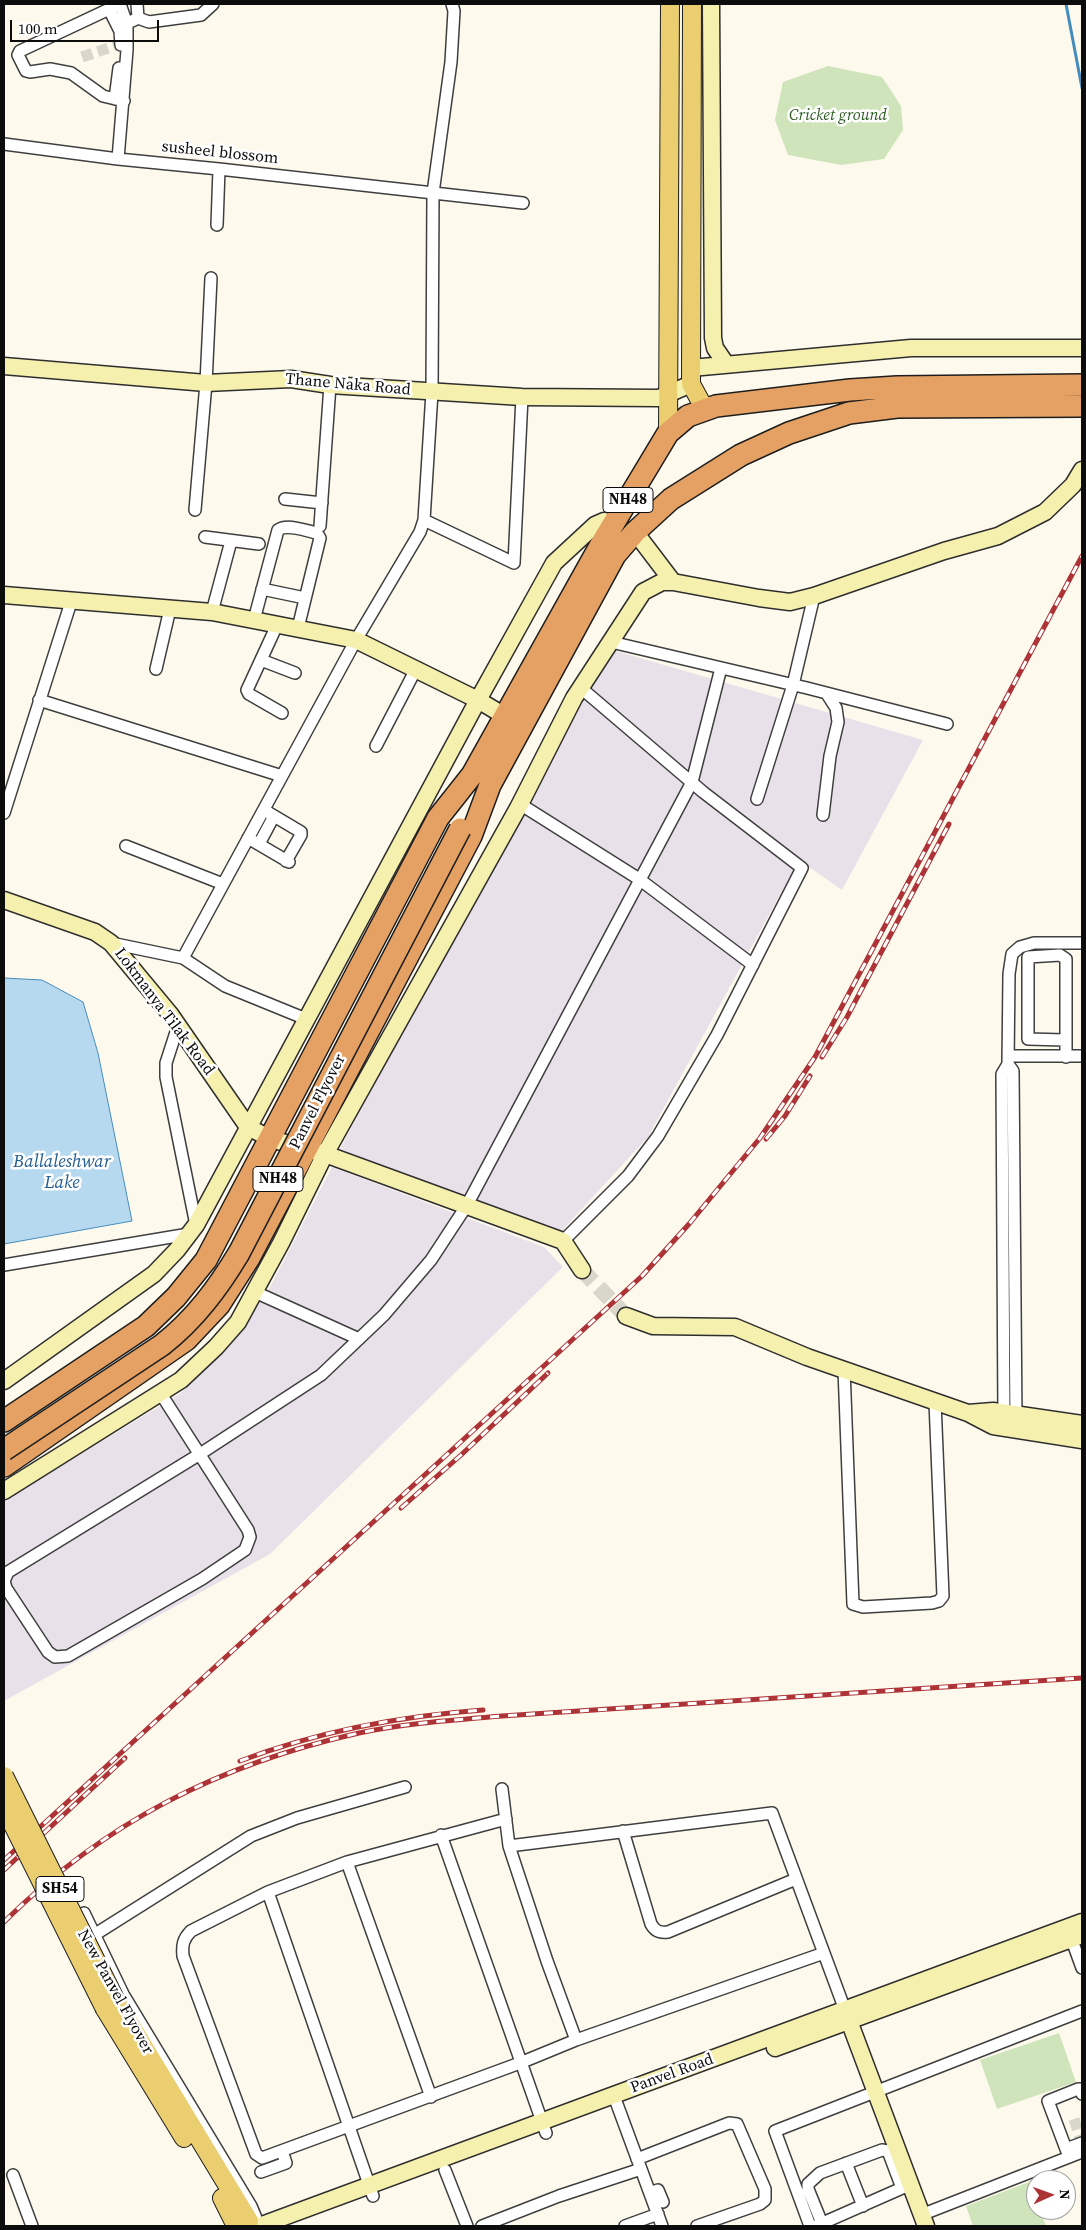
<!DOCTYPE html>
<style>
body{margin:0}
#map{position:relative;width:1086px;height:2230px;overflow:hidden;background:#fdfaed;font-family:"Source Serif 4",serif}
canvas{display:block}
.frame{position:absolute;inset:0;border:5px solid #0c0c0c;pointer-events:none}
.north{position:absolute;left:1026px;top:2170px;width:50px;height:50px;box-sizing:border-box;background:#fff;border:1px solid #9e9e9e;border-radius:50%;rotate:88deg;font-size:14px;font-weight:700;line-height:20px;text-align:center;color:#0c0c0c}
.north::after{content:'';display:block;margin:auto;width:18px;height:22px;background:#ad3337;clip-path:polygon(50% 0,100% 100%,50% 72%,0 100%)}
.scale{position:absolute;left:10px;top:20px;width:149px;height:22px;box-sizing:border-box;border:2px solid #0c0c0c;border-top:0;padding-left:6px;font-size:15px;line-height:18px;white-space:nowrap;color:#0c0c0c;-webkit-text-stroke:4px #fff;paint-order:stroke}
</style>
<div id="map">
<canvas width="1086" height="2230"></canvas>
<div class="frame"></div>
<div class="north">N</div>
<div class="scale">100 m</div>
</div>
<script>
const g = document.querySelector('canvas').getContext('2d');
g.lineJoin = 'round';
function fill(path, color) {
  g.fillStyle = color;
  g.fill(path, 'evenodd');
}
function stroke(path, color, width, dash) {
  g.strokeStyle = color;
  g.lineWidth = width;
  g.lineCap = dash ? 'butt' : 'round';
  g.setLineDash(dash || []);
  g.stroke(path);
}
function label(font, color, halo, rows, align = 'center') {
  g.font = font + ' "Source Serif 4",serif';
  g.lineWidth = 5;
  g.setLineDash([]);
  g.textBaseline = 'middle';
  g.strokeStyle = halo;
  g.fillStyle = color;
  for (const [text, x, y, turn = 0] of rows) {
    g.save();
    g.translate(x, y);
    g.rotate((+turn || 0) * Math.PI / 180);
    g.textAlign = isNaN(turn) ? turn : align;
    if (halo) g.strokeText(text, 0, 0);
    g.fillText(text, 0, 0);
    g.restore();
  }
}
fill(new Path2D(`
 M616 651 923 740 842 890 799 860 648 1137 557 1236 340 1149 578 701Z
 M332 1167 544 1247 563 1267 270 1554 4 1701V1501L181 1393 225 1350 268 1291Z`), '#e9e1ea');
fill(new Path2D(`
 M828 66 882 77 901 106 903 130 884 159 841 165 788 155 775 120 783 82Z
 M1059 2033 1076 2082 997 2109 980 2060Z
 M1029 2182 1036 2200V2210H1040L1046 2226H973L966 2206Z`), '#cfe4ba');
const water = new Path2D(`
 M4 978 42 980 83 1002 98 1053 132 1221 4 1244Z`);
fill(water, '#b7d9ef');
stroke(water, '#458cbe', 1);
stroke(new Path2D(`
 M1066 4 1082 88`), '#458cbe', 3);
stroke(new Path2D(`
 M82 57 120 44
 M1074 2119 1082 2143`), '#d9d6cb', 11, [11, 5.5]);
stroke(new Path2D(`
 M582 1270 626 1316`), '#d9d6cb', 16, [16, 8]);
const street = new Path2D(`
 M120 4 20 51 18 55 26 71 30 72 50 69 71 73 103 96 124 101
 M109 9 120 31 121 45
 M138 18 149 22 201 15 213 4
 M132 21 138 18 137 4
 M115 99 119 68
 M4 144 118 159 219 169 523 203
 M118 159 127 50V24L120 4
 M217 225 219 169
 M285 499 322 503
 M195 510 206 383 211 278
 M424 520 514 563 522 397
 M320 526 330 385
 M205 537 259 544
 M262 589 305 598
 M212 612 231 541
 M254 620 278 530C287 523 306 531 317 533L320 538 298 628
 M277 625 247 690 249 694 282 713
 M611 642 807 688 947 724
 M261 660 295 673
 M156 669 170 609
 M39 700 282 776
 M376 746 416 669
 M757 799 793 685 814 596
 M520 804 639 879 753 965
 M264 810 301 832V835L286 861
 M4 813 71 602
 M823 815 830 756 838 722 836 708 827 694
 M248 838 289 862
 M259 844 274 816
 M126 846 223 884
 M111 943 183 958 225 986 306 1019
 M183 958 356 640 420 532 424 520 432 392 433 193 451 62 454 11 452 4
 M178 1026 166 1063V1077L196 1225
 M1065 1040 1028 1039V957L1060 955 1066 959V1057
 M1008 1056H1082
 M1008 1064 1013 1071 1016 1420
 M563 1241 628 1176 658 1136 717 1035 802 868 703 792 581 688
 M4 1265 189 1234
 M255 1292 359 1339
 M844 1369 853 1604 863 1607 932 1603 939 1601 943 1596 935 1402
 M161 1394 248 1530 250 1537 245 1550 202 1579 68 1656 55 1657 48 1652 6 1588 4 1581 8 1572 200 1454 321 1375 384 1315 431 1260 467 1205 692 782 721 668
 M1004 1419 1002 1074 1008 1064 1009 974 1012 954 1020 947 1034 943H1082
 M502 1789 509 1846 547 1961 576 2040
 M506 1819 347 1862 268 1892 191 1931C183 1939 182 1945 183 1956L256 2154 262 2158 520 2063 576 2040 824 1953
 M623 1831 651 1924C655 1931 659 1933 668 1932L796 1879
 M441 1835 546 2133
 M509 1846 772 1813 845 2010
 M347 1862 431 2097
 M268 1892 373 2196
 M84 1913 123 1994 251 2206 258 2223
 M1069 1932 1082 1968
 M94 1935 251 1836 297 1818 405 1787
 M614 2096 662 2226
 M1066 2149 1082 2143
 M1069 2157 1048 2101 1078 2089H1081L1082 2094
 M637 2159 729 2123 737 2124 765 2189V2200L760 2204 697 2226
 M846 2163 863 2206
 M445 2170 467 2226
 M261 2172 286 2163 282 2151
 M13 2175 32 2226
 M650 2193 658 2190 663 2202
 M921 2215 1082 2152
 M482 2226 559 2196 641 2169
 M625 2226 658 2214
 M810 2226 775 2131 1082 2011
 M816 2226 909 2185
 M823 2226 808 2189V2184L820 2173 882 2150 888 2151 902 2188`);
const secondary = new Path2D(`
 M711 4 713 338 715 348 726 364
 M4 366 206 383 291 379 330 385 522 397 659 398 691 384
 M691 368 911 348H1082
 M635 532 673 582
 M4 595 212 612 356 640 478 700 513 721
 M4 900 95 932 111 943 170 1014 248 1127 271 1139 325 1154 563 1241 582 1270
 M626 1316 653 1326 735 1327 807 1357 968 1413 993 1426 1082 1440
 M4 1381 154 1274 177 1250 196 1225 478 700 554 563 595 525 604 521 612 526
 M968 1413 993 1411 1082 1424
 M4 1491 181 1380 216 1347 238 1322 281 1243 325 1154 518 808 574 698 643 592 662 582H673L759 598 790 602 814 596 944 551 998 536 1045 512 1073 485 1082 470
 M845 2010 926 2226
 M775 2048 1082 1935
 M262 2225 1082 1922`);
const primary = new Path2D(`
 M692 4 691 384 703 406H716
 M668 433 670 4
 M116 2001 249 2221
 M105 2009 184 2138
 M222 2198 236 2226`);
const highway = new Path2D(`
 M4 1421 146 1326 176 1297 206 1260 438 818 472 775 600 546 668 433 688 416 716 406 850 390 897 387 1082 385
 M4 1466 186 1340 219 1305 249 1258 471 836 490 785 615 555 635 532 671 499 741 455 789 433 849 413 897 407 1082 406`);
stroke(street, '#3f3f3f', 14);
stroke(secondary, '#2e2e2e', 19);
stroke(primary, '#1d1d1d', 20);
stroke(highway, '#1d1d1d', 24);
stroke(street, '#fff', 11);
stroke(secondary, '#f6f0ae', 16);
stroke(primary, '#eace70', 18);
stroke(highway, '#e5a163', 21);
const rail = new Path2D(`
 M822 1057 847 1017 949 824
 M766 1139 785 1116 810 1076
 M401 1508 461 1455 548 1373
 M240 1761C319 1731 400 1716 483 1710
 M4 1860 642 1276 689 1224 760 1138 815 1057 1082 556
 M4 1870 125 1758
 M4 1922C105 1822 220 1764 359 1733 406 1723 454 1720 502 1716L1082 1678`);
stroke(rail, '#ad3337', 5);
stroke(rail, '#fff', 3, [9]);
const primaryBridge = new Path2D(`
 M4 1776 116 2001
 M4 1807 105 2009`);
const highwayBridge = new Path2D(`
 M4 1450 162 1345C195 1319 218 1288 239 1253L460 829`);
stroke(primaryBridge, '#1d1d1d', 20, []);
stroke(highwayBridge, '#1d1d1d', 24, []);
stroke(primaryBridge, '#eace70', 18);
stroke(highwayBridge, '#e5a163', 21);
for (const [x, y, w] of [
 [628,500,50],
 [278,1179,50],
 [60,1889,48]
]) {
  const box = new Path2D();
  box.roundRect(x - w / 2, y - 12.5, w, 25, 4);
  g.fillStyle = '#fff';
  g.fill(box);
  stroke(box, '#0c0c0c', 1);
}
label('bold 15px', '#0c0c0c', null, [
 ["NH48",628,500],
 ["NH48",278,1179],
 ["SH54",60,1889]
]);
label('italic 16px', '#2e5c24', '#fff', [
 ["Cricket ground",838,116]
]);
label('16px', '#0c0c0c', '#fff', [
 ["susheel blossom",220,153,6],
 ["Thane Naka Road",348,385,5],
 ["Lokmanya Tilak Road",164,1012,53],
 ["Panvel Flyover",318,1102,-63],
 ["New Panvel Flyover",115,1992,61],
 ["Panvel Road",672,2074,-20]
]);
label('italic 18px', '#235e90', '#fff', [
 ["Ballaleshwar",62,1162],
 ["Lake",62,1183]
]);
</script>
